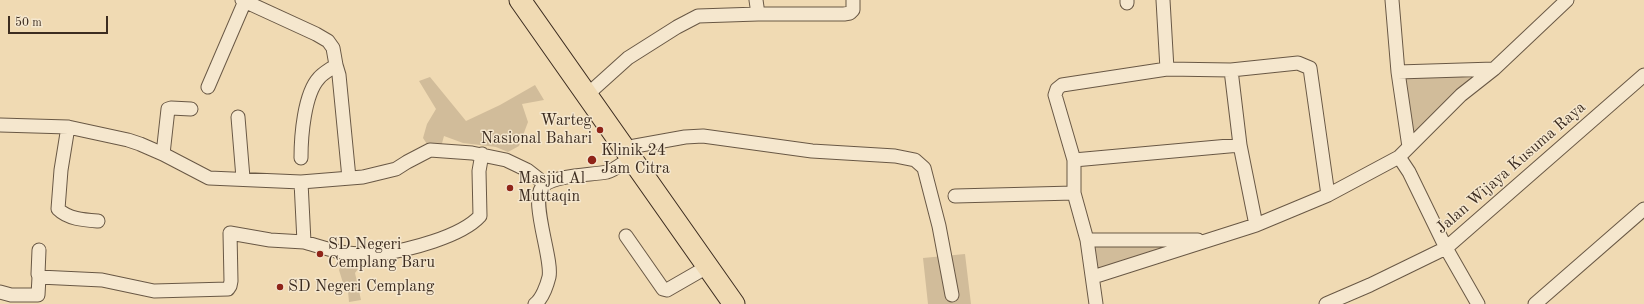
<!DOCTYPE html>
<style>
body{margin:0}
#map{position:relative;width:1644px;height:304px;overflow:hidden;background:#f0dab3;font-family:"Old Standard TT",serif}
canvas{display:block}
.scale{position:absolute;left:8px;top:16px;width:100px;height:18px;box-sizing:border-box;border:2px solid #3c2c20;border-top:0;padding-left:5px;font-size:12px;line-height:14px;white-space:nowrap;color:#3c2c20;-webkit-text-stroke:3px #f5e7ce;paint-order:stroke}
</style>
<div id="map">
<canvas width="1644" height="304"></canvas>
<div class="scale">50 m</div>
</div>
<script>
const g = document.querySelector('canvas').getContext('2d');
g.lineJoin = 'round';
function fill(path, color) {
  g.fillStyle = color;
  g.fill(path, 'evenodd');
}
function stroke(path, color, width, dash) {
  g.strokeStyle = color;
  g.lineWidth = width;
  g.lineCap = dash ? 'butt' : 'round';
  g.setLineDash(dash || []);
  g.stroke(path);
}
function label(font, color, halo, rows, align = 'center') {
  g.font = font + ' "Old Standard TT",serif';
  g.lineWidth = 3;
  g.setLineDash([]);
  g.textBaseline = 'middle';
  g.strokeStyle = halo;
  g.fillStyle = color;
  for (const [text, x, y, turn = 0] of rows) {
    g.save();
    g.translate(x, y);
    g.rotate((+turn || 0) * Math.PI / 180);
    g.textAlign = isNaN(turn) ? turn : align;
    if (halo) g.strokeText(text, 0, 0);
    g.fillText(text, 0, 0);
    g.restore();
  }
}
fill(new Path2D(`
 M1494 69 1409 147 1398 72Z
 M430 77 466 121 500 105 535 85 544 100 522 104 528 122 519 146 508 152 496 147 463 143 444 136 441 147H429L423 138 427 124 436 109 419 81Z
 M1087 240H1211L1093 277Z
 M965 254 971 304H928L923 258Z
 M350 256 358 269 355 273 361 300 349 302 348 291 343 283 339 270 344 259Z`), '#d1bc9a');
const minor = new Path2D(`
 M242 0 316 34 328 41 333 48 336 65C331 69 323 73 319 78 304 94 301 137 301 158
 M756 0 758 14
 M1127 0V3
 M1163 0 1167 69
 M336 65 339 75 349 178
 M1231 70 1240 145 1256 225
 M1398 72 1494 69
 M208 87 245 1
 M588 94 628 58 677 27 698 16 758 14H844L850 13 853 10V0
 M238 117 243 178
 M0 125 68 127 128 140 140 144 163 154 209 178 301 182 363 177 396 169 407 162 430 150 472 153 506 160 527 170 545 184
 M68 127 61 170 58 209C68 219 84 220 98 221
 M1409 147 1461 95 1494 69 1567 0
 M624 148 685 137 703 136 812 151 895 156 915 160 924 168 939 226 952 295
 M163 154 168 109 171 108 191 109
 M1399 157 1409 172 1446 248 1478 304
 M1074 160 1240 145
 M955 196 1074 193
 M626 236 663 289 667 290 707 267
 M1087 240H1198
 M304 242C318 246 332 251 346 253 357 254 370 255 380 254 408 250 461 237 480 216L479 171 482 154
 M39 250 38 274 39 277 102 280 154 291 228 289 230 286 231 281 230 233 270 240 304 242 301 182
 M1093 277 1256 225 1328 195 1399 157 1409 147 1398 72 1392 0
 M0 292 11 295H38L39 277
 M535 304C542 299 547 285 549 277 553 258 528 197 544 185 557 175 591 175 607 172 615 170 624 162 631 158
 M1096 304 1087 240 1074 193V160L1055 95 1057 89 1062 85 1167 69 1231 70 1298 63 1310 68 1328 195
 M1326 304 1370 285 1446 248 1644 75
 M1535 304 1644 209`);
const primary = new Path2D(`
 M520 0 734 304`);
stroke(minor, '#695845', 15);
stroke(primary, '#3c2c20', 23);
stroke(minor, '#f5e7ce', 13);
stroke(primary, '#f0dab3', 21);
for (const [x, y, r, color] of [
 [600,130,4,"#8f2418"],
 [592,160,5,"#8f2418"],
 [510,188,4,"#8f2418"],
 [320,254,4,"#8f2418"],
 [280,287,4,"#8f2418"]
]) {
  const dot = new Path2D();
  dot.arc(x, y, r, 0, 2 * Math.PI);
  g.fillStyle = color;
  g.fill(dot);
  stroke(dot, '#f5e7ce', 1.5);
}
label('16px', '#3c2c20', '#f5e7ce', [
 ["Warteg",592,121,"right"],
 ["Nasional Bahari",592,139,"right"],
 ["Klinik 24",601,151],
 ["Jam Citra",601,169],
 ["Masjid Al",518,179],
 ["Muttaqin",518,197],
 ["SD Negeri",328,245],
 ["Cemplang Baru",328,263],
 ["SD Negeri Cemplang",288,287]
], 'left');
label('16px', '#3c2c20', '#f5e7ce', [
 ["Jalan Wijaya Kusuma Raya",1511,168,-41]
]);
</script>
